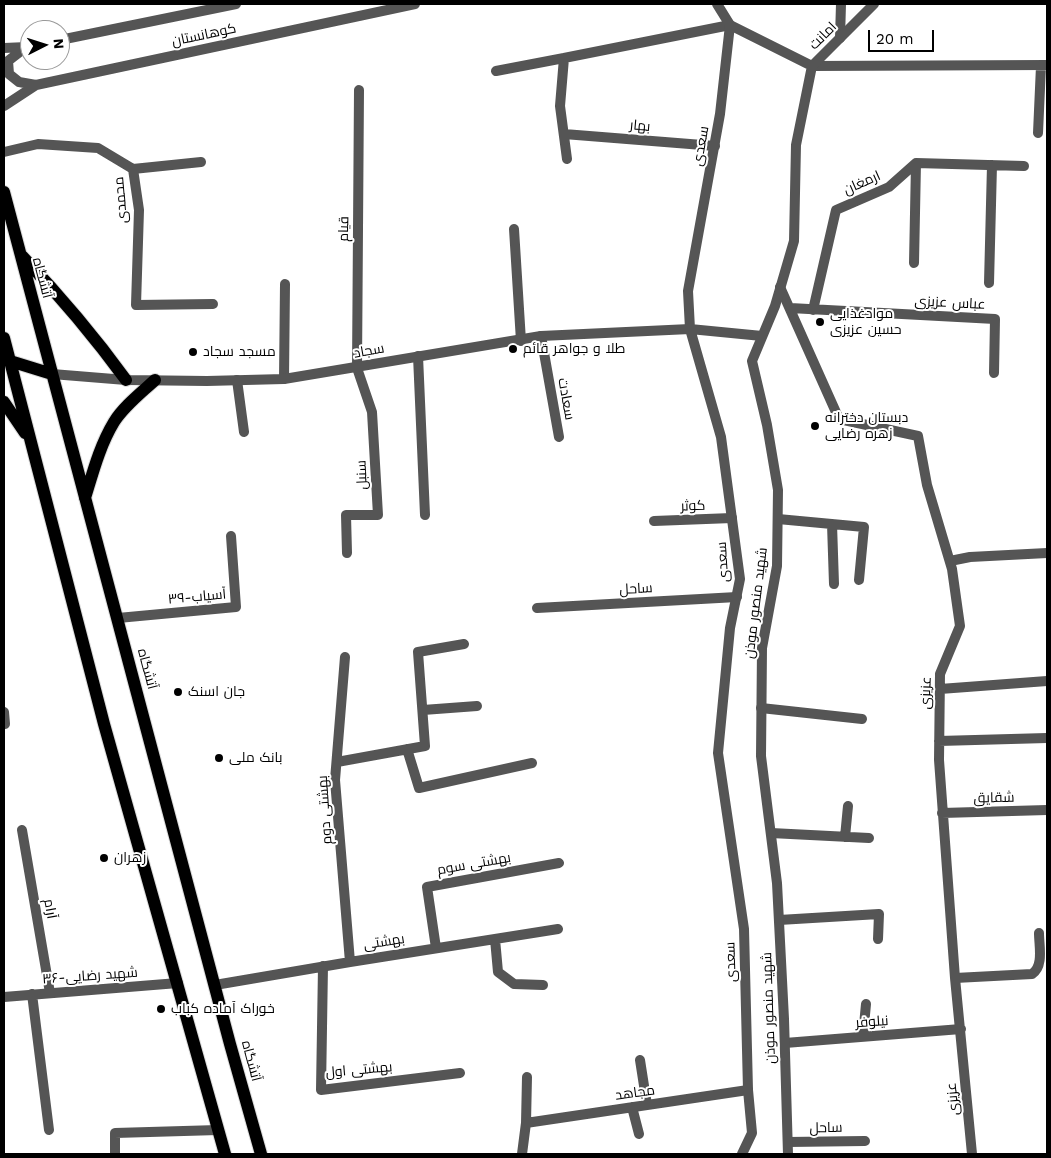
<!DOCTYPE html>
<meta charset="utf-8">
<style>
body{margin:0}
#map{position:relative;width:1051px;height:1158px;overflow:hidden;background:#fff;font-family:"Work Sans",sans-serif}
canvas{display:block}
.frame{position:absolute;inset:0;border:5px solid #000;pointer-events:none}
.north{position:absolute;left:20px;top:20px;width:50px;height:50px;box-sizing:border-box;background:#fff;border:1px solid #999;border-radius:50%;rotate:85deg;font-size:14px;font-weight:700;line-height:20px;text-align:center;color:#000}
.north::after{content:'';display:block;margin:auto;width:18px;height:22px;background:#000;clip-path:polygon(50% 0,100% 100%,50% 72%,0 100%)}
.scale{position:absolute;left:868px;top:30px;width:66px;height:22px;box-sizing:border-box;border:2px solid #000;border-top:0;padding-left:6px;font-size:15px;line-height:18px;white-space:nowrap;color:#000;-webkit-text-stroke:4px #fff;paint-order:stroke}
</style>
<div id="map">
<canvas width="1051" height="1158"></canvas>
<div class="frame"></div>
<div class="north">N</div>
<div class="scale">20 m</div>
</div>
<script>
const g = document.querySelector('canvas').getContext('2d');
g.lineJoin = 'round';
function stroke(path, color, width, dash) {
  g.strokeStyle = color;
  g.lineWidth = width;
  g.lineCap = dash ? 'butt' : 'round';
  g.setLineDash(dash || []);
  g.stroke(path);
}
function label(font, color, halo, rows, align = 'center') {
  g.font = font + ' "Work Sans",Cairo,sans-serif';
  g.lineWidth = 4;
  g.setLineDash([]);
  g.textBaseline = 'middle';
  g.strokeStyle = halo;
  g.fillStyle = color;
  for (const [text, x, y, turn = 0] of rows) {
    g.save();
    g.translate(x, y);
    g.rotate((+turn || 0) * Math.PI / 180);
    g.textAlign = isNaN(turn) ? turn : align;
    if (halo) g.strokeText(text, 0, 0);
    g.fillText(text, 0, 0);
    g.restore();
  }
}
const primary = new Path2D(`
 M4 192 230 1044 261 1154
 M22 256C60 296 94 336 126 380
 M4 338 104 724 225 1154
 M10 361 52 374
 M4 402 25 433
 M85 498C93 472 100 445 114 422 124 406 141 393 155 380`);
stroke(primary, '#dbdbdb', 14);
stroke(new Path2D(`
 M840 38 841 4
 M812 66 1047 65
 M496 71 564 58
 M1038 133 1041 66
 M564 134 715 146
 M4 152 38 144 98 148 133 169 139 210 136 305 213 304
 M567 159 560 106 564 58 730 25
 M133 169 201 162
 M514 229 521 341
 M914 263 916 163
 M989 283 992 165
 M780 287 839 419 918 436 927 485 952 569 960 626 940 674 939 760 955 978 972 1154
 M790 308 995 319 994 373
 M813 310 836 210 889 187 916 163 1024 166
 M541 336 559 437
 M418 356 425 515
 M284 379 285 284
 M237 380 244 432
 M778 519 864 527 859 580
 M654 521 732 518
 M832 524 834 584
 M347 553 346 515H378L372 412 357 368 359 90
 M950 561 970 557 1047 553
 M537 608 737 597
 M118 618 236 607 231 536
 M345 657 335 780 350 962
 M940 689 1047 681
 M761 708 862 719
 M423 710 477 706
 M4 712 5 724
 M939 741 1047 738
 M407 749 419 788 532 763
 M337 762 425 746 418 652 464 644
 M942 813 1047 810
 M22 830 50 993
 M771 833 869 838
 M845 837 848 806
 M779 920 879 914 878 939
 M495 939 498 972 514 984 543 985
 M436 948 427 887 559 863
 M323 966 321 1090 460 1073
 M955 978 1032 974C1044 966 1039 946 1039 933
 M215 985 350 962 558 929
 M32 994 49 1130
 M4 997 178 983
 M863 1036 866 1004
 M785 1043 961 1029
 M640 1060 647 1105
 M632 1107 639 1134
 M526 1123 748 1090
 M788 1142 865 1141
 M115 1154V1133L218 1130
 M522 1154 526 1123 527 1077`), '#555', 10);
stroke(new Path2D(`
 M717 4 730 25 720 114 688 291 690 329 721 437 740 579 730 628 718 753 744 929 748 1090 752 1133 742 1154
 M730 25 812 66 796 145 794 241 775 306 752 361 767 425 778 490 777 566 762 648 761 756 777 883 784 1019 788 1154
 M60 40 236 4
 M26 47 8 61 9 74 19 82 36 85
 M4 48 27 47
 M812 66 874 4
 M4 106 36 85 415 4
 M52 374 126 380 207 381 284 379 541 336 690 329 762 336`), '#555', 10);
stroke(primary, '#000', 12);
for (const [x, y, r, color] of [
 [820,322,5,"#000"],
 [513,349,5,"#000"],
 [193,352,5,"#000"],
 [815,426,5,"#000"],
 [178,692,5,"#000"],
 [219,758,5,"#000"],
 [104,858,5,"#000"],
 [161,1009,5,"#000"]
]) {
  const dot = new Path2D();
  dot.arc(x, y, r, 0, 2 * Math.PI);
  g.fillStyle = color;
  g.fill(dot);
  stroke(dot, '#fff', 2);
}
label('14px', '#000', '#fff', [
 ["کوهانستان",204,35,-12],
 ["امانت",823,36,-45],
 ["بهار",640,126,5],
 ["سعدی",701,146,-80],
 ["ارمغان",862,183,-24],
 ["محمدی",121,200,-95],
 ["قیام",344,229,-89],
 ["آتشگاه",42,278,75],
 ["عباس عزیزی",950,303,3],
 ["سجاد",369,351,-10],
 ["سعادت",566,399,80],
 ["سنبل",362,475,-93],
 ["کوثر",693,506,-2],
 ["سعدی",723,562,-94],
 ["ساحل",636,589,-3],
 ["۳۹-آسیاب",197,597,-5],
 ["شهید منصور موذن",756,603,-83],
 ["آتشگاه",147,669,75],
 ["عزیزی",926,693,-88],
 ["شقایق",994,798,-1],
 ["بهشتی دوم",325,810,-94],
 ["بهشتی سوم",474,864,-10],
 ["آرام",50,909,80],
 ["بهشتی",384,942,-9],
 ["سعدی",731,962,-92],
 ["۳۶-شهید رضایی",90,976,-4],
 ["شهید منصور موذن",769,1008,-92],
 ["نیلوفر",872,1022,-4],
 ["آتشگاه",251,1061,75],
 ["بهشتی اول",359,1070,-5],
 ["مجاهد",635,1093,-8],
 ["عزیزی",953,1099,-95],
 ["ساحل",826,1128,-1]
]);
label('14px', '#000', '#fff', [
 ["موادغذایی",830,314],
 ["حسین عزیزی",830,330],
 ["طلا و جواهر قائم",523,349],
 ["مسجد سجاد",203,352],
 ["دبستان دخترانه",825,418],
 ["زهره رضایی",825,434],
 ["جان اسنک",188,692],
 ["بانک ملی",229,758],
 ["زهران",114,858],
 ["خوراک آماده کباب",171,1009]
], 'left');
</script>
